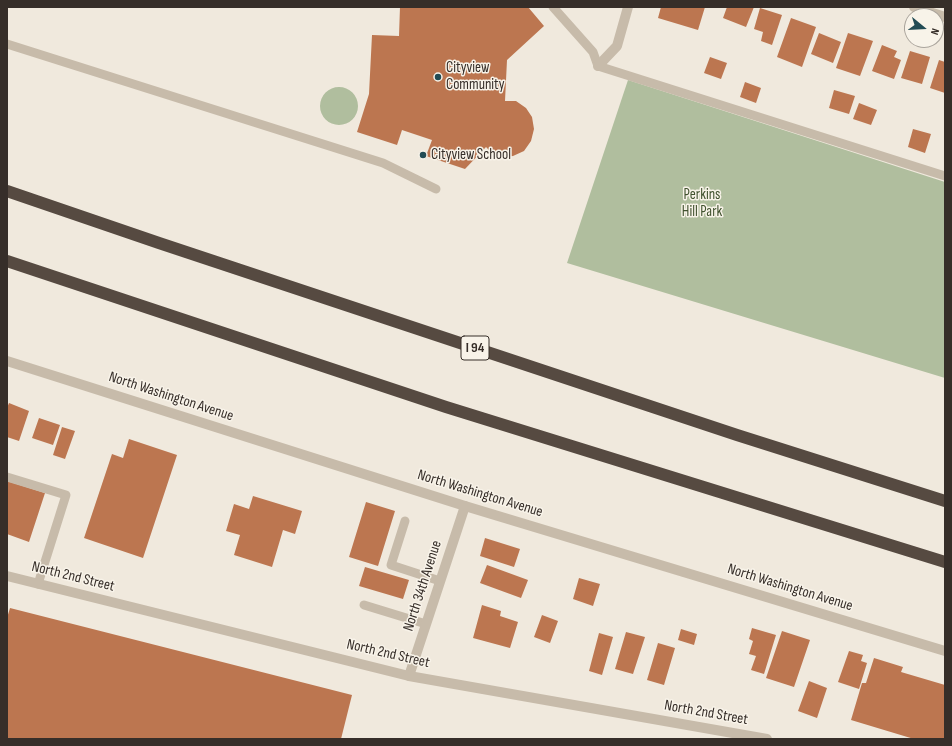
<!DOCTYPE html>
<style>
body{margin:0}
#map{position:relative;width:952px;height:746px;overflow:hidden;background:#f0e9dd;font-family:"Sofia Sans Condensed",sans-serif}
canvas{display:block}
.frame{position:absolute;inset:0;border:8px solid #362e29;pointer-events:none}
.north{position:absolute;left:904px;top:8px;width:40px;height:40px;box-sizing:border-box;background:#f8f3e9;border:1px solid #aaa49c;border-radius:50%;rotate:108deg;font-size:11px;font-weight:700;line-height:16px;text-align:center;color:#362e29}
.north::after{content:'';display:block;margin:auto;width:14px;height:18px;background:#224b54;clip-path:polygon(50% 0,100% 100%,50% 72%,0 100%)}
</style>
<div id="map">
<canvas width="952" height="746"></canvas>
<div class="frame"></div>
<div class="north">N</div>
</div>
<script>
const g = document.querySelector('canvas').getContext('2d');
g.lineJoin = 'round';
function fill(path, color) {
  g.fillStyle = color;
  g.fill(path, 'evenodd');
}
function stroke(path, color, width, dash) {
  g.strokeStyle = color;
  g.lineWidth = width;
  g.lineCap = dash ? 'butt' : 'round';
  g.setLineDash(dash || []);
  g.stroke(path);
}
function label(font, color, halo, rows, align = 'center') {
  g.font = font + ' "Sofia Sans Condensed",sans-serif';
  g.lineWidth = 3;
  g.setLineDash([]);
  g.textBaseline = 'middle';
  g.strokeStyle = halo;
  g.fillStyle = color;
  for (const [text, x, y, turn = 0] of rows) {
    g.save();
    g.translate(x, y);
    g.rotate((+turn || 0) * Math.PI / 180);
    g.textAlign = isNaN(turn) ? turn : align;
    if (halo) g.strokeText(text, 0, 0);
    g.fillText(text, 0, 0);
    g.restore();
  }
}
fill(new Path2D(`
 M628 80 945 182V378L567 263Z
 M320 106a19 19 0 1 1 38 0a19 19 0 1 1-38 0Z`), '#b0be9e');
fill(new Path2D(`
 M400 7H528L544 26 507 60 505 101H516L526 108 532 117 534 129 531 141 524 151 513 156 503 157 492 153 486 147 465 169 426 156 432 140 402 130 397 145 357 132 369 94 372 35 399 36Z
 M661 7H705L698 30 658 18Z
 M727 7H754L746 27 723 18Z
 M760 8 782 15 772 45 761 41 763 32 754 29Z
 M791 18 816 27 802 67 777 57Z
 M819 33 841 42 833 63 811 54Z
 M848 33 873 41 860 76 836 68Z
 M882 45 897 51 894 57 901 60 894 79 872 71Z
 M910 51 930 57 922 84 901 78Z
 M710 57 727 63 721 79 704 73Z
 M939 60 945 62V93L930 88Z
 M745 82 761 88 756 103 740 97Z
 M834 90 855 96 849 114 829 108Z
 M859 103 877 110 871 125 853 119Z
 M913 129 931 134 925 153 908 147Z
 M9 403 29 411 19 441 7 437V408Z
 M39 418 60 425 53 445 32 438Z
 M62 427 75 431 65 459 53 455Z
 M129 439 177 455 143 558 84 538 112 454 123 458Z
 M7 481 45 493 29 542 7 534Z
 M253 496 302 511 295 534 283 530 272 567 234 555 240 535 226 531 234 504 249 509Z
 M366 502 395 511 378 566 349 557Z
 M485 538 520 549 514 567 480 556Z
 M487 565 528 580 521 598 480 583Z
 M365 567 409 580 403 599 359 586Z
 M579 578 600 584 593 606 573 599Z
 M482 605 501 611 500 616 518 622 510 648 473 638Z
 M10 608 352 695 341 739H7V618Z
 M542 615 558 621 550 643 534 637Z
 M752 628 776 635 764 674 751 670 756 656 749 654 753 641 749 639Z
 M681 629 697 634 694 645 678 640Z
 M782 631 810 640 794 687 766 678Z
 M626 632 645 637 633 674 615 669Z
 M599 633 613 637 602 675 589 671Z
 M658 643 675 648 664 685 647 680Z
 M849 651 863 655 861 661 867 663 859 689 838 682Z
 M874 658 903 667 901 672 945 685V739H914L851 720 862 683H866Z
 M809 681 827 688 817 718 798 711Z`), '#bc7650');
stroke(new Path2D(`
 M553 7 593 52 598 66 945 176
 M7 44 383 163 436 189
 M7 477 66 495 38 584
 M405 521 391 565 440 581
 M364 605 426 624`), '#c7bbaa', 9);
stroke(new Path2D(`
 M914 7 945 17
 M598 66 617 46 628 7
 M409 676 465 506`), '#c7bbaa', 10);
stroke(new Path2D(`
 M7 361 465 506 945 651
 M7 576 409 676 767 739`), '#c7bbaa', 10);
stroke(new Path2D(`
 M7 191 159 243 737 435 945 501
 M7 261 446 407 945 562`), '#564a41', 12);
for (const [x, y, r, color] of [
 [438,77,4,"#224b54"],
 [423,155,4,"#224b54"]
]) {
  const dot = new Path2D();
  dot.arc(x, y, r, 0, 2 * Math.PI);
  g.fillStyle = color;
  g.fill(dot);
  stroke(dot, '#f8f3e9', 1.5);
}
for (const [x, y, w] of [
 [475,348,28]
]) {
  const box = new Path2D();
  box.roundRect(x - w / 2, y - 12, w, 24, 3);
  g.fillStyle = '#f8f3e9';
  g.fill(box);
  stroke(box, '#362e29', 1);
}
label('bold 14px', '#362e29', null, [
 ["I 94",475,348]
]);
label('15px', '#362e29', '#f8f3e9', [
 ["Cityview",446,68],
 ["Community",446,85],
 ["Cityview School",431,155]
], 'left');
label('15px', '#41522f', '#f8f3e9', [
 ["Perkins",702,195],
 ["Hill Park",702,212]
]);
label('15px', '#362e29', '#f8f3e9', [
 ["North Washington Avenue",171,397,18],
 ["North Washington Avenue",480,494,17],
 ["North 2nd Street",73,577,14],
 ["North 34th Avenue",423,586,-72],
 ["North Washington Avenue",790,588,17],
 ["North 2nd Street",388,654,13],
 ["North 2nd Street",706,713,10]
]);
</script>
